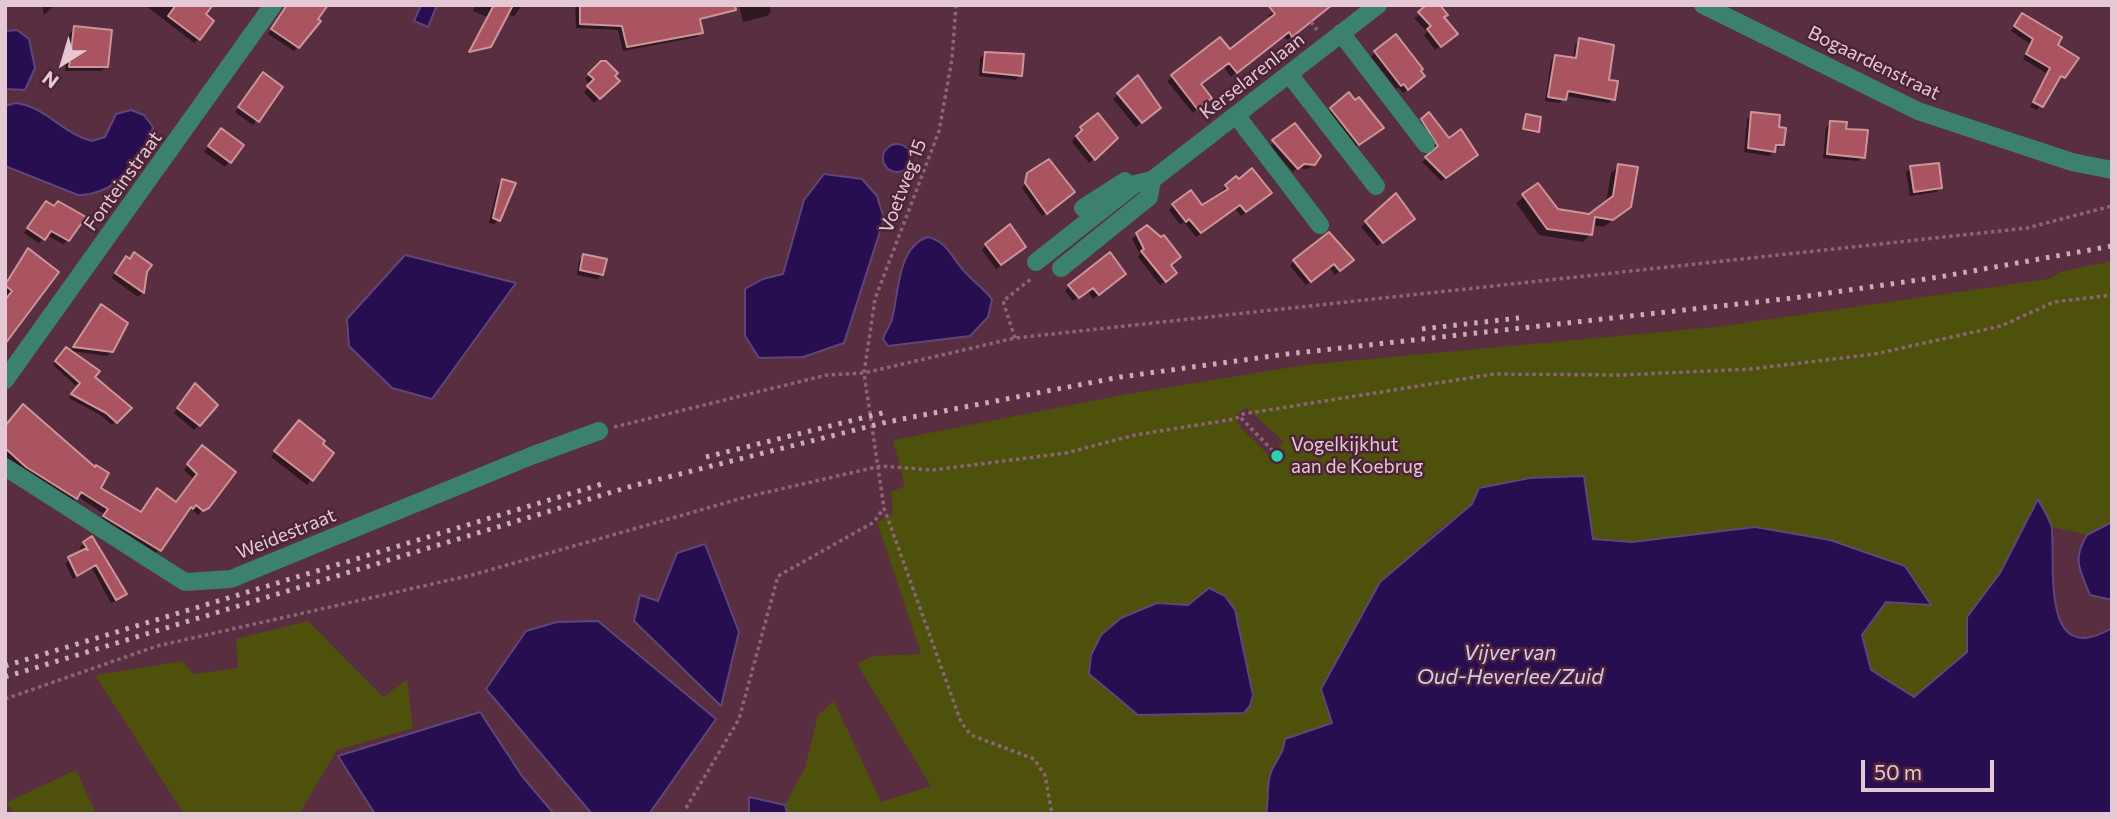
<!DOCTYPE html>
<style>
body{margin:0}
#map{position:relative;width:2117px;height:819px;overflow:hidden;background:#592e41;font-family:Commissioner,sans-serif}
canvas{display:block}
.frame{position:absolute;inset:0;border:7px solid #e4c8d3;pointer-events:none}
.north{position:absolute;left:28px;top:28px;width:70px;height:70px;-webkit-text-stroke:5px #4d2437;paint-order:stroke;rotate:217deg;font-size:19px;font-weight:700;line-height:28px;text-align:center;color:#e4c8d3}
.north::after{content:'';display:block;margin:auto;width:24px;height:32px;background:#e4c8d3;clip-path:polygon(50% 0,100% 100%,50% 72%,0 100%)}
.scale{position:absolute;left:1861px;top:760px;width:133px;height:32px;box-sizing:border-box;border:4px solid #e4c8d3;border-top:0;padding-left:9px;font-size:21px;line-height:24px;white-space:nowrap;color:#e4c8d3;-webkit-text-stroke:5px #4d2437;paint-order:stroke}
</style>
<div id="map">
<canvas width="2117" height="819"></canvas>
<div class="frame"></div>
<div class="north">N</div>
<div class="scale">50 m</div>
</div>
<script>
const g = document.querySelector('canvas').getContext('2d');
g.lineJoin = 'round';
function fill(path, color) {
  g.fillStyle = color;
  g.fill(path, 'evenodd');
}
function stroke(path, color, width, dash) {
  g.strokeStyle = color;
  g.lineWidth = width;
  g.lineCap = dash ? 'butt' : 'round';
  g.setLineDash(dash || []);
  g.stroke(path);
}
function label(font, color, halo, rows, align = 'center') {
  g.font = font + ' Commissioner,sans-serif';
  g.lineWidth = 5;
  g.setLineDash([]);
  g.textBaseline = 'middle';
  g.strokeStyle = halo;
  g.fillStyle = color;
  for (const [text, x, y, turn = 0] of rows) {
    g.save();
    g.translate(x, y);
    g.rotate((+turn || 0) * Math.PI / 180);
    g.textAlign = isNaN(turn) ? turn : align;
    if (halo) g.strokeText(text, 0, 0);
    g.fillText(text, 0, 0);
    g.restore();
  }
}
fill(new Path2D(`
 M2112 261V522L2087 535 2052 527 2038 500 2000 573 1967 617V652L1914 697 1871 670 1862 635 1886 602 1632 542 1593 539 1472 504 1429 537 1332 723 1284 750 1272 771 1266 814H787L785 805 805 768 818 715 834 701 881 802 931 786 857 664 873 656 921 654 877 522 893 514 891 492 905 486 893 440 1128 394 1305 365 1716 327 2049 279 2060 272ZM1247 408 1284 442 1278 447 1285 451 1278 464 1240 427 1235 415ZM1225 596 1235 610 1253 694 1250 706 1121 618 1157 603 1188 605Z
 M308 621 383 697 407 680 413 728 337 750 299 814H184L95 675 183 661 193 674 238 668 236 639Z
 M76 770 96 814H16L5 803Z`), '#4e510c');
const water = new Path2D(`
 M421 5H437L428 27 414 21Z
 M17 30 29 39 35 68 25 90 5 89V31Z
 M16 103C46 107 63 134 92 141L105 137 116 114 131 110 144 115 153 127C145 161 114 195 78 195L5 166V106Z
 M883 158a14 14 0 1 1 28 0a14 14 0 1 1-28 0Z
 M824 174 862 179 877 196 884 219 844 343 803 357 759 358 745 336V289L763 279 783 274 804 200Z
 M928 237C948 242 951 257 964 271 973 281 983 288 992 299L988 317 970 336 888 346 883 339C885 332 890 326 892 319 899 293 897 247 928 237Z
 M405 255 516 283 432 399 392 388 349 346 347 319Z
 M1584 476 1593 539 1632 542 1755 527 1830 540 1905 566 1931 605 1886 602 1862 635 1871 670 1914 697 1967 652V617L2000 573 2038 499C2042 508 2051 520 2052 529 2055 568 2041 670 2112 628V814H1266C1269 800 1266 786 1271 772 1276 760 1284 753 1285 739L1332 723 1321 689 1380 582 1472 504 1479 488 1530 478Z
 M2112 522V600L2090 595C2081 571 2071 561 2087 535Z
 M705 544 739 632 721 706 634 621 640 595 658 601 677 553Z
 M1209 588 1225 596 1235 610 1253 695 1250 706 1244 713 1138 715 1089 674 1091 655 1101 635 1121 618 1157 603 1188 605Z
 M598 621 716 719 649 814H592L486 689 526 631 557 622Z
 M480 712 522 776 554 814H375L338 756Z
 M749 797 785 805 787 814H749Z`);
fill(water, '#260e51');
stroke(water, '#5f4678', 2);
fill(new Path2D(`
 M42 5H55L44 15Z
 M145 5H202L199 39 194 43Z
 M288 5 298 47 294 51 268 34Z
 M475 5H522L514 17 507 13 485 49 467 54 487 17 473 11Z
 M575 5H598L710 16 699 22 701 32 697 37 623 51 618 30 576 28Z
 M739 5H769L771 12 767 16 743 22Z
 M1280 5H1329L1287 40 1283 36 1231 77 1223 66 1199 84 1205 102 1193 113 1167 81 1220 40 1230 52 1271 19 1268 16Z
 M1437 5 1456 34 1435 50 1424 35 1427 32 1414 18Z
 M2022 15 2064 77 2057 80 2037 110 2030 107 2046 73 2023 59 2030 44 2011 31Z
 M75 28 106 67 101 71H65L70 33Z
 M1580 40 1607 81 1613 99 1609 103 1565 96 1560 103 1545 101 1551 61 1555 57 1573 59 1575 45Z
 M1375 52 1418 81 1403 93 1398 87 1396 89 1371 57Z
 M985 53 1020 75 1016 80 979 76 980 58Z
 M603 61 617 81 594 103 584 92 591 85 585 79Z
 M1138 78 1154 113 1136 127 1113 99Z
 M259 79 281 88 253 125 235 112Z
 M1332 109 1377 132 1354 148 1327 114Z
 M1752 114 1777 129 1782 144 1769 156 1744 152 1747 119Z
 M1526 116 1537 131 1536 133 1522 131Z
 M1422 120 1472 159 1441 181 1422 162 1435 151 1418 124Z
 M1831 122 1844 130 1863 157 1858 161 1823 158 1826 127Z
 M1081 128 1116 138 1089 163 1072 142Z
 M216 135 242 145 225 167 204 152Z
 M1274 142 1313 164 1308 169 1297 168 1293 172 1269 146Z
 M1619 166 1630 206 1604 227 1592 225 1590 235 1583 242 1539 235 1516 203 1538 185 1557 211 1590 216 1606 203 1611 173Z
 M1911 168 1941 187 1936 192 1910 196 1906 172Z
 M1030 176 1069 196 1042 216 1022 188Z
 M503 181 499 220 494 224 489 223 498 185Z
 M1226 186 1265 197 1241 216 1235 208 1196 237 1184 222 1180 225 1169 210 1173 205 1202 207 1224 194 1222 191Z
 M1396 195 1408 223 1377 246 1361 227Z
 M42 208 68 240 63 244 46 235 39 243 24 233Z
 M1137 234 1169 265 1170 277 1160 285 1138 257 1140 254 1132 239Z
 M986 245 1019 251 996 269 982 250Z
 M134 254 145 271 142 293 138 297 112 278 114 274 141 293 129 260Z
 M23 255 5 339V284Z
 M583 256 602 274 597 279 577 275 579 261Z
 M1294 261 1347 265 1335 275 1329 267 1306 285 1290 266Z
 M1119 279 1093 299 1088 291 1073 301 1065 291 1069 286Z
 M101 307 112 351 107 356 71 351 93 377 129 408 112 425 102 416 69 398 78 388 53 365 62 353 70 351Z
 M191 390 199 425 194 430 174 413Z
 M5 427 140 514 157 490 175 504 194 479 184 470 198 452 207 507 198 515 191 509 155 554 100 521 104 514 77 496 71 502 5 459Z
 M294 427 332 453 307 485 271 457Z
 M84 543 124 594 120 598 111 603 92 568 73 579 65 563 82 552 80 547Z`), '#0007');
const building = new Path2D(`
 M176 5H213L206 14 214 21 200 40 168 16Z
 M287 5H328L318 19 321 21 299 48 271 29Z
 M494 5H513L491 47 469 52Z
 M580 5H735L736 10 700 19 703 33 627 47 622 26 580 24Z
 M1268 5H1332L1292 37 1289 32 1237 73 1229 63 1201 84 1212 98 1198 110 1171 75 1220 37 1230 49 1275 14Z
 M1426 5H1440L1448 15 1444 17 1458 34 1441 47 1427 29 1431 26 1418 12Z
 M2022 13 2062 37 2058 45 2079 58 2065 78 2061 76 2043 107 2033 102 2050 68 2026 54 2033 39 2014 26Z
 M74 26 112 30 108 67H69Z
 M1396 34 1423 69 1421 71 1425 76 1408 90 1404 84 1401 86 1374 51Z
 M1579 38 1614 45 1609 80 1618 81 1615 100 1568 91 1566 100 1548 97 1555 55 1576 58Z
 M985 52 1024 54 1022 76 983 72Z
 M601 61H606L618 73 615 76 620 81 600 99 587 86 594 79 588 74Z
 M263 72 283 87 259 122 238 107Z
 M1138 75 1161 108 1142 123 1117 93Z
 M1349 92 1355 100 1359 97 1384 128 1359 145 1330 108Z
 M1429 112 1449 138 1461 129 1478 155 1446 178 1425 157 1438 146 1421 119Z
 M1751 112 1780 115 1779 127 1786 128 1784 145H1776L1775 152 1748 148Z
 M1098 113 1118 138 1095 160 1076 136 1082 130 1080 127Z
 M1526 114 1541 117 1539 132 1523 129Z
 M1830 121 1847 122 1846 129 1868 130 1865 158 1827 154Z
 M1295 123 1321 156 1315 165 1304 164 1298 169 1272 140Z
 M221 128 244 145 231 163 208 146Z
 M1049 159 1075 192 1047 214 1025 183 1027 173Z
 M1939 163 1942 188 1914 192 1910 166Z
 M1618 164 1638 167 1631 207 1613 220 1595 217 1592 235 1547 229 1522 194 1538 183 1558 209 1589 214 1613 196Z
 M1252 168 1272 193 1246 212 1240 205 1201 233 1189 219 1186 222 1172 204 1191 190 1202 205 1228 189 1225 185 1236 176 1239 179Z
 M502 179 516 183 500 221 493 218Z
 M1396 193 1415 219 1383 243 1365 221Z
 M46 201 54 206 58 201 86 217 69 241 51 231 45 240 27 228Z
 M1010 224 1026 247 1001 265 985 244Z
 M1147 225 1161 237 1164 235 1181 257 1171 265 1177 273 1166 282 1141 251 1144 249 1136 233Z
 M1329 232 1354 260 1340 271 1334 264 1311 282 1293 260Z
 M28 248 59 272 5 344V300L12 291 5 285Z
 M134 252 152 265 147 272 144 293 115 273 126 256 130 259Z
 M1110 252 1126 274 1099 295 1093 288 1079 298 1068 285Z
 M583 254 607 259 603 275 580 270Z
 M101 304 128 323 113 352 73 347Z
 M66 347 100 371 95 377 132 408 117 423 106 413 71 394 80 383 55 361Z
 M195 383 218 405 200 426 177 408Z
 M23 404 95 467 96 465 109 473 101 488 141 512 157 488 176 502 197 474 187 464 202 445 236 472 209 508 203 511 196 505 193 509 191 507 161 551 103 516 108 509 81 492 77 499 26 467 5 448V426Z
 M299 420 325 441 323 444 334 453 313 481 274 451Z
 M92 536 127 594 116 600 96 565 77 576 68 557 85 549 88 550 83 542Z`);
fill(building, '#ab5461');
stroke(building, '#cc959a', 2);
stroke(new Path2D(`
 M956 5 952 59 939 131 875 299 864 373 884 508 961 722 971 735 1034 759 1045 775 1052 814
 M1311 22 1317 30
 M1015 338 1003 301 1031 279
 M1241 418 1275 453
 M614 427 827 375 864 373 1015 338 2027 228 2112 206
 M5 699 157 646 472 575 746 497 881 466 933 470 1066 453 1135 435 1235 419 1243 414 1494 374 1621 375 1751 369 1875 354 2001 326 2054 302 2112 295
 M686 808 739 719 778 576 874 522 884 508`), '#8a6575', 3.5, [3.5, 3.5]);
stroke(new Path2D(`
 M1703 5 1918 111 2072 162 2112 170
 M1341 33 1426 144
 M1289 74 1376 186
 M1236 115 1320 225
 M1083 208 1125 181
 M1036 262 1135 184 1152 180 1378 5
 M1061 268 1149 197 1152 180
 M5 380 273 5
 M5 467 185 582 231 579 531 456 599 431`), '#3b816e', 18);
stroke(new Path2D(`
 M1422 329 1519 318
 M706 457 886 412
 M5 666 605 483
 M5 677 632 486 887 422 1120 377 1287 354 1793 298 1939 277 2112 246`), '#cbacb9', 5, [3.5, 7]);
for (const [x, y, r, color] of [
 [1277,456,7,"#26d5ae"]
]) {
  const dot = new Path2D();
  dot.arc(x, y, r, 0, 2 * Math.PI);
  g.fillStyle = color;
  g.fill(dot);
  stroke(dot, '#4d2437', 2.5);
}
label('19px', '#e4c8d3', '#4d2437', [
 ["Bogaardenstraat",1874,63,26],
 ["Kerselarenlaan",1252,76,-38],
 ["Fonteinstraat",123,181,-54],
 ["Voetweg 15",903,186,-69],
 ["Weidestraat",286,534,-22]
]);
label('19px', '#e4c8d3', '#4d2437', [
 ["Vogelkijkhut",1291,445],
 ["aan de Koebrug",1291,467]
], 'left');
label('italic 21px', '#d3ccf5', '#4d2437', [
 ["Vijver van",1510,653],
 ["Oud-Heverlee/Zuid",1510,677]
]);
</script>
